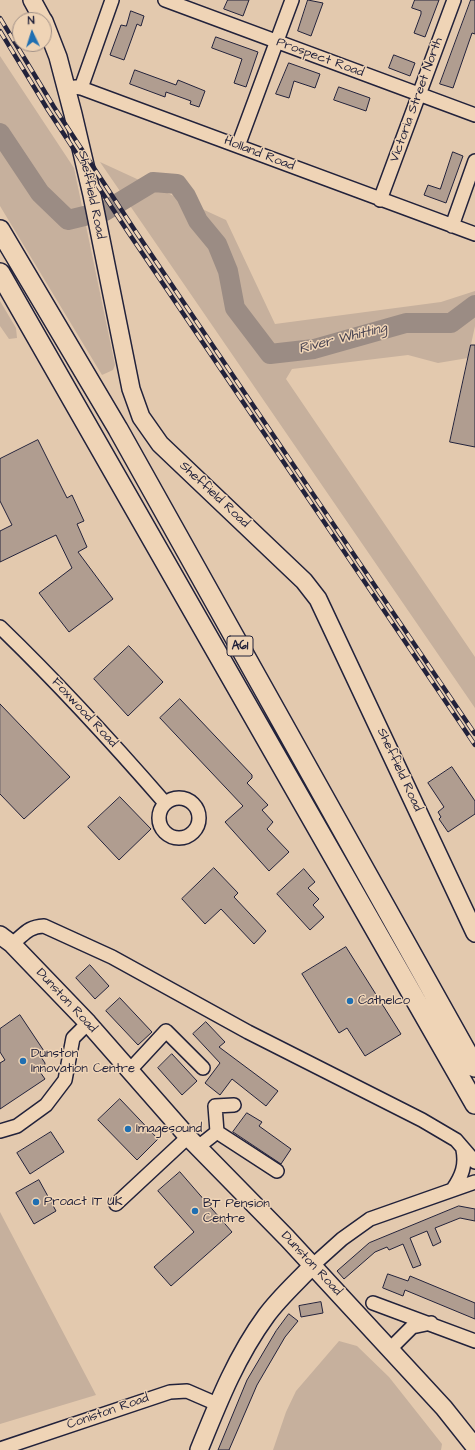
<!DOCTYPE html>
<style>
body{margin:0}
#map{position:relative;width:475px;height:1450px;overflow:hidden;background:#e3c9ae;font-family:"Architects Daughter",sans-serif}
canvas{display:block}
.north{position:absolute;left:12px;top:12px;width:40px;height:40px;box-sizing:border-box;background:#efd4b6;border:1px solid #9d8d85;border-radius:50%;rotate:356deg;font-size:11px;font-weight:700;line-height:16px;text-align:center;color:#22223b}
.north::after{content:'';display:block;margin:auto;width:14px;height:18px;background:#1f6fb2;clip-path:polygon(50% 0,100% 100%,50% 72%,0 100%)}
</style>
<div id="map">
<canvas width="475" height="1450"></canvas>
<div class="north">N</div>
</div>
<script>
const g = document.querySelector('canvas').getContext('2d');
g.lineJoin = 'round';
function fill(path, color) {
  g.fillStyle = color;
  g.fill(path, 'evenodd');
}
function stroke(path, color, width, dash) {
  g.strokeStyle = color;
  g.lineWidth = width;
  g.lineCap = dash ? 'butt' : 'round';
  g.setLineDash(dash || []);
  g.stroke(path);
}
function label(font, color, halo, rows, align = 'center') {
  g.font = font + ' "Architects Daughter",sans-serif';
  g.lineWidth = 3;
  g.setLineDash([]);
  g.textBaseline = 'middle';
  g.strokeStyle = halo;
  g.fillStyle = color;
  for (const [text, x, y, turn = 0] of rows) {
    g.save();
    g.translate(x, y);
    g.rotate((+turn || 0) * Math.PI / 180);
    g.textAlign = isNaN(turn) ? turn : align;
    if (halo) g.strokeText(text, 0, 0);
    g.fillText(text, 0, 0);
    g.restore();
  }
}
fill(new Path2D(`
 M0 56 74 168 115 365 113 370 102 375 0 206Z
 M100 162 226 220 275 324 441 302 475 291V326L468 358 438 363 408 355 292 369 286 379 475 657V708Z
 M0 301 16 328 17 338 9 339 0 326Z
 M0 1212 96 1395 0 1424Z
 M339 1341 357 1346 389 1377 442 1444 441 1450H273L286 1412 296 1391Z`), '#c6b09d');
stroke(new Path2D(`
 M0 133 40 193 68 220 105 211 153 182 177 184 186 196 198 221 217 244 228 271 235 308 270 354 314 349 406 323H451L475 305`), '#9b8c84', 20);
const building = new Path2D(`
 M228 0H249L243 16 224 9Z
 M308 0 323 3 311 36 298 31Z
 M415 0H439L425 37 414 33 421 14V11L412 8Z
 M471 0H475V34L472 33 453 88 440 84Z
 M131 11 144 16 141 26 137 24 124 60 110 55 121 25 126 26Z
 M216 37 258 52 246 87 234 83 242 59 212 48Z
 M394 55 415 63 410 76 389 68Z
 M289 63 320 74 315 88 294 81 289 98 276 94Z
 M135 70 176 85 178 80 205 91 199 107 190 104 191 101 166 92 165 97 130 84Z
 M339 87 370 98 366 111 334 100Z
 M453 152 463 156 446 203 424 195 428 185 440 189Z
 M471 345H475V447L450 442Z
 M38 440 67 498 72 495 84 521 77 524 87 547 78 552 113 599 69 632 39 593 72 568 56 535 0 562V531L12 525 0 501V459Z
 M129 646 163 682 128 716 94 679Z
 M180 699 252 775V778L247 783 268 805 262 810 273 822 267 829 289 852 269 871 225 822 243 806 160 718Z
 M0 704 70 777 24 819 0 794Z
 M452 767 475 801V814L448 832 439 819 441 817 438 812 444 807 428 783Z
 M120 797 151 829 119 860 88 827Z
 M214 868 238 893 234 897 266 931 254 944 221 909 205 924 182 899Z
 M304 869 315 882 308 888 319 899 313 905 324 917 310 930 277 894Z
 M346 947 401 1034 365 1056 347 1028 339 1033 302 974Z
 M90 965 109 986 95 999 76 978Z
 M120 998 152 1032 138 1045 106 1011Z
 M20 1015 46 1054 41 1057 45 1063 44 1069 40 1072 45 1079 0 1109V1063L5 1060 0 1052V1029Z
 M206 1022 225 1042 219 1047 278 1091 266 1106 232 1079 220 1095 205 1083 220 1063 193 1034Z
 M172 1054 197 1081 182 1095 158 1068Z
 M120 1099 158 1139 137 1160 98 1120Z
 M247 1113 262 1122 259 1126 291 1149 281 1164 233 1132Z
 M51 1132 64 1152 30 1174 17 1153Z
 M180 1172 232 1232 171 1286 154 1267 194 1232 158 1191Z
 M39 1180 56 1211 34 1224 16 1193Z
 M459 1206 475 1209V1221L460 1218 435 1228 441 1242 433 1246 427 1231 410 1238 421 1265 413 1268 403 1244 389 1250 387 1247 375 1252 344 1279 337 1271 369 1243Z
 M388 1274 408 1281 410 1276 475 1303V1319L405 1290 403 1296 383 1288Z
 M321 1302 323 1313 301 1317 299 1306Z
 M289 1314 298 1321 285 1337 257 1385 229 1450H218L247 1380 276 1331Z`);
fill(building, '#b09d90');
stroke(building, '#22223b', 1);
const minor = new Path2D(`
 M165 0 475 115
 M81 88 112 0
 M66 90 75 87 81 88 475 234
 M238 146 292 0
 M380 200 454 0
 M452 226 475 161
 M0 627C58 683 112 742 165 803
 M159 818a20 20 0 1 1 40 0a20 20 0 1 1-40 0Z
 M12 944C25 934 27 927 44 926L112 957 248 1032 422 1120 456 1140 475 1162
 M129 1071 166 1031 203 1068
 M234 1105 215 1106 217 1132 277 1171
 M0 1131 17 1126 46 1105 65 1080 73 1038 88 1023
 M198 1147 217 1132
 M453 1189C462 1176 466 1165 463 1150
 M116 1204 188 1137
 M312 1266 342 1239 370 1219 475 1182
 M373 1303 475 1341
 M389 1350 412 1327 431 1323
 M0 1449 170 1392 187 1391 217 1404`);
const major = new Path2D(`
 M32 0 43 20
 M44 21 58 57 73 114 92 195 131 389 141 417 160 444 304 581 318 599 475 933
 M0 935 12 944 88 1023 188 1137 287 1238 444 1408 475 1447
 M199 1450C218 1403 236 1357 266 1316 279 1298 297 1282 312 1266`);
const highway = new Path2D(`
 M0 230 118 429 475 1067
 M0 273 475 1104`);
stroke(minor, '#22223b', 16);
stroke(major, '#22223b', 20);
stroke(highway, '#22223b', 22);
stroke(minor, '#efd4b6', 13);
stroke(major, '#efd4b6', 17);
stroke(highway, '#efd4b6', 19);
const rail = new Path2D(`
 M0 18 54 107 134 229 475 734
 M0 31 48 110 128 232 475 745`);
stroke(rail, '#22223b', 4.5);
stroke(rail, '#efd4b6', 3, [9]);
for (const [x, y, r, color] of [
 [350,1001,4,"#1f6fb2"],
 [23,1061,4,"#1f6fb2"],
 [128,1129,4,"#1f6fb2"],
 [36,1202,4,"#1f6fb2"],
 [195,1211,4,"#1f6fb2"]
]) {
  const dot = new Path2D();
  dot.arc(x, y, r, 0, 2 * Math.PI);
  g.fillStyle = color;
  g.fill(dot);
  stroke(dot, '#efd4b6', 1.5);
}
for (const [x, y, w] of [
 [240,646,26]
]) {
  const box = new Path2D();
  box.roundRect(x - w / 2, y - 10, w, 20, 3);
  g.fillStyle = '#efd4b6';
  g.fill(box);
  stroke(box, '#22223b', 1);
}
label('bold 12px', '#22223b', null, [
 ["A61",240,646]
]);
label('13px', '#22223b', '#efd4b6', [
 ["Prospect Road",320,58,20],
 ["Victoria Street North",417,100,-70],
 ["Holland Road",259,154,21],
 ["Sheffield Road",91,195,78],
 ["Sheffield Road",214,495,43],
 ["Foxwood Road",84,713,47],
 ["Sheffield Road",399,770,65],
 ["Dunston Road",66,1001,47],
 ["Dunston Road",311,1264,47],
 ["Coniston Road",108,1412,-19]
]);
label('13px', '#22223b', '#efd4b6', [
 ["Cathelco",358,1001],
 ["Dunston",31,1054],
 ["Innovation Centre",31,1069],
 ["Imagesound",136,1129],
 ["Proact IT UK",44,1202],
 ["BT Pension",203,1204],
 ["Centre",203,1219]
], 'left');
label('italic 14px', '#464251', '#efd4b6', [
 ["River Whitting",343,339,-14]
]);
</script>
